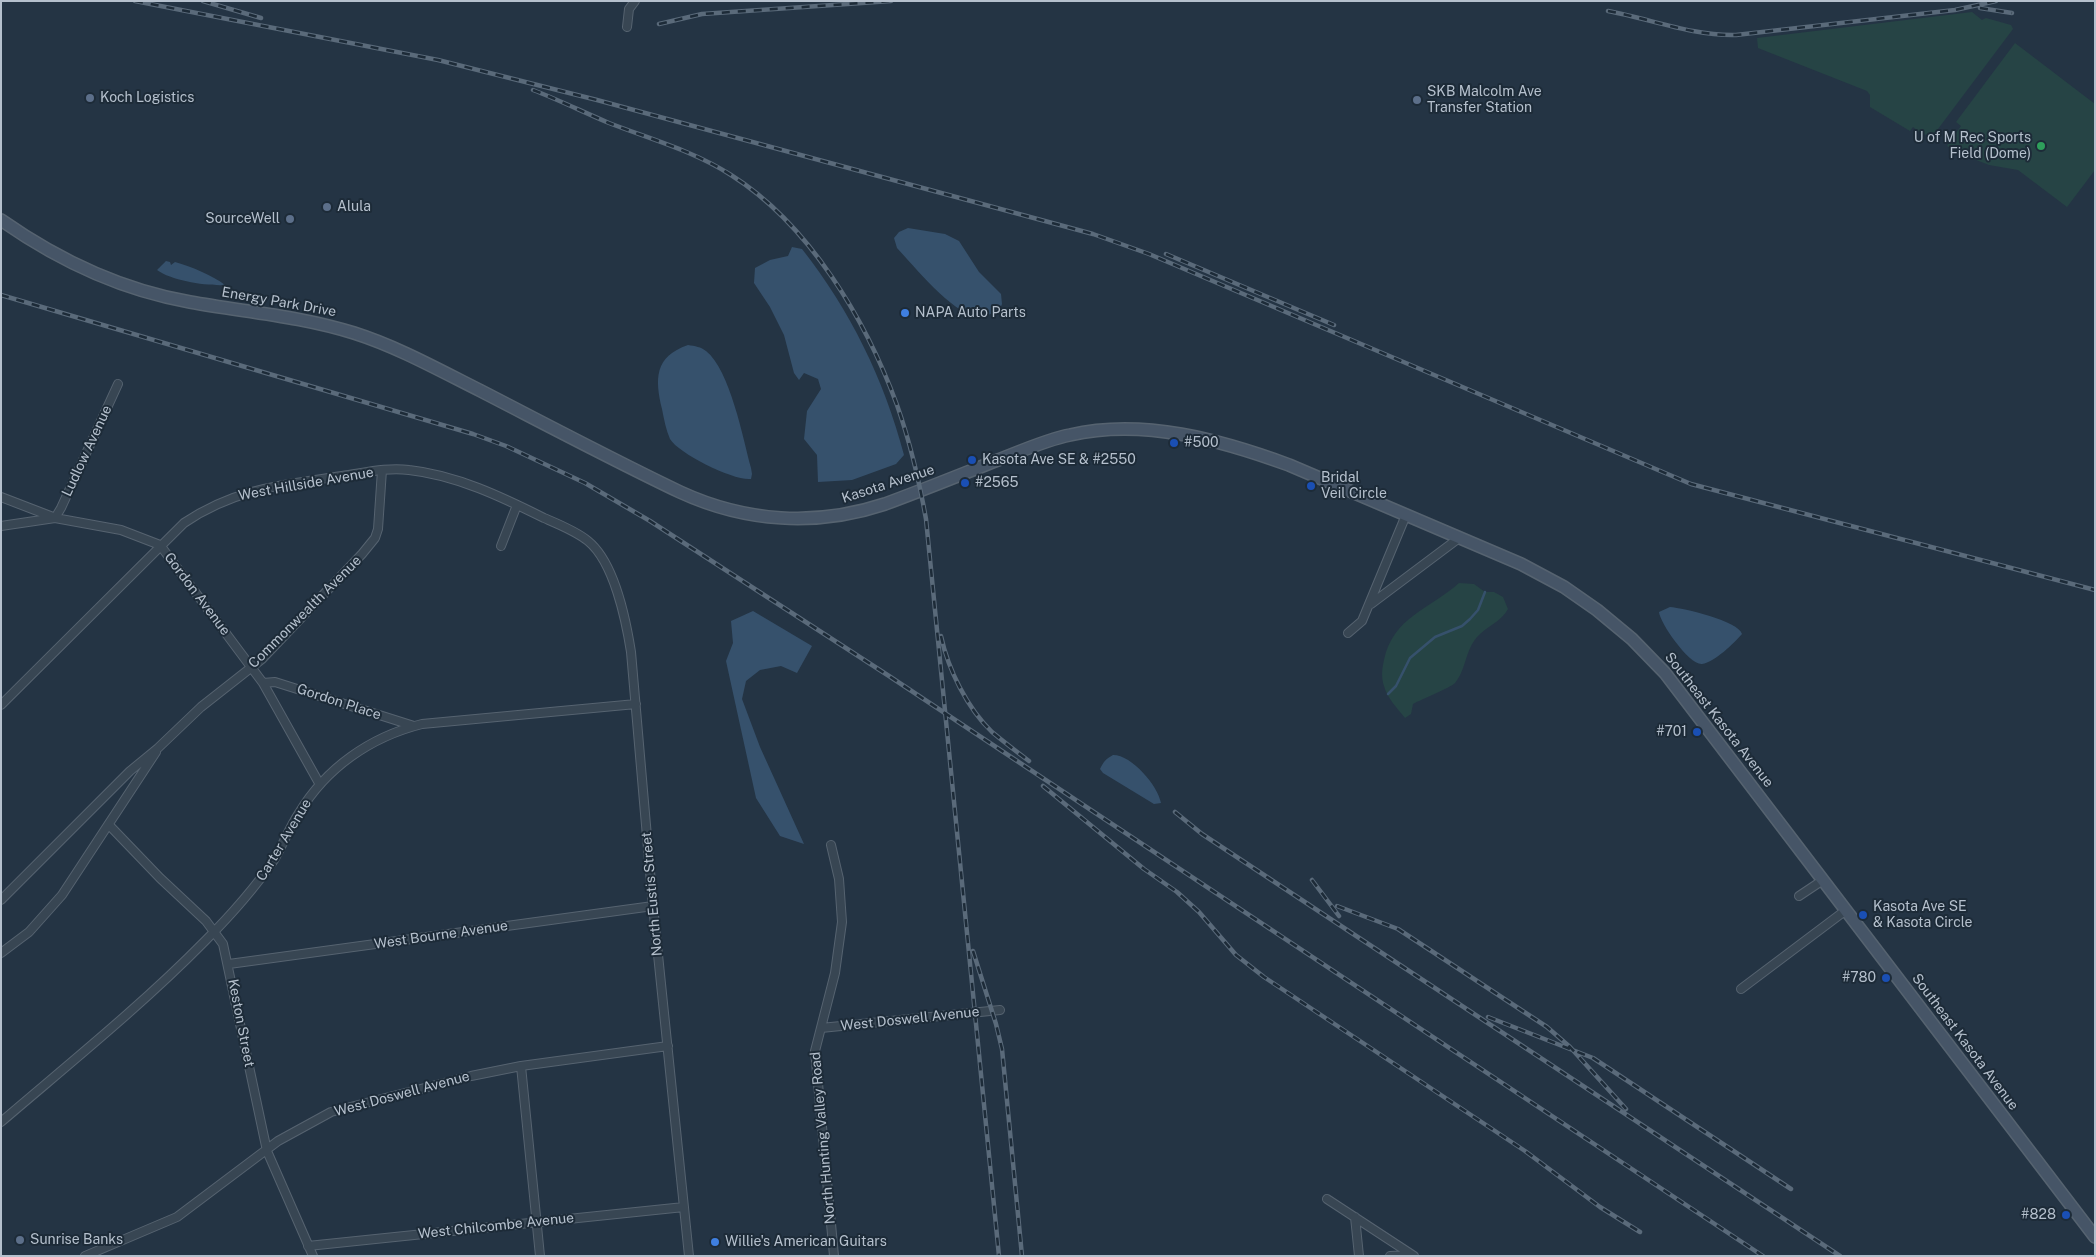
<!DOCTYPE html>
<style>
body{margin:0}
#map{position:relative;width:2096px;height:1257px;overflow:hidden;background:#243444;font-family:"Public Sans",sans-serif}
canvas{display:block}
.frame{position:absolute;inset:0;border:2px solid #b5c0cd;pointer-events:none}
</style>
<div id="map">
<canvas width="2096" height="1257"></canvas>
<div class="frame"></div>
</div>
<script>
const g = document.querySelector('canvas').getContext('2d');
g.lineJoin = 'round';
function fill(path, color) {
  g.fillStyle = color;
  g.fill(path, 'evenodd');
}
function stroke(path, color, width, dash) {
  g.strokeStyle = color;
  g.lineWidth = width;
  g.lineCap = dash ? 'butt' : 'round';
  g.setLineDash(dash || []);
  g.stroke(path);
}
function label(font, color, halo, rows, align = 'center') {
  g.font = font + ' "Public Sans",sans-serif';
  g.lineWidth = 4;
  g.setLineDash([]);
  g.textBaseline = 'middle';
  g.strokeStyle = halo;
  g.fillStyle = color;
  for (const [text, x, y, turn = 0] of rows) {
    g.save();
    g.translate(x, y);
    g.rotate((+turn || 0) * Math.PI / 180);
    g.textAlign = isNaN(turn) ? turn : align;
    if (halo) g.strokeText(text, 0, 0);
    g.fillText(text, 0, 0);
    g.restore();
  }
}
fill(new Path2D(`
 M1972 12 1982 20 1986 18 2011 25 2013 29 1935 133 1923 135 1913 127 1910 131 1870 107V95L1867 91 1758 48 1757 38Z
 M2015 43 2095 104V170L2067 207 2018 170 1989 165 1961 154 1947 146 1961 126 1956 122Z
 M1459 583 1474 584 1485 592H1494L1503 597 1508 609C1501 622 1487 626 1477 637 1465 651 1466 670 1455 683 1450 688 1422 699 1413 704L1411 714 1405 718C1398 709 1387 698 1384 686 1381 677 1382 669 1384 660 1393 617 1430 609 1459 583Z`), '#264445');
fill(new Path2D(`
 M908 228 945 234 959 241 979 272 1001 294 1002 304 999 311C991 314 984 317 976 316 952 313 914 266 897 248L894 238 899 232Z
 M792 247 802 249C850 310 884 379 904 455L896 464 852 480 818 482 817 455 804 439 807 411 821 389 818 379 804 373 799 380 794 373 784 335 770 307 754 283 755 268 770 260 788 256Z
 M166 261 170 262 171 265 175 262C192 267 212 275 225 285 207 286 172 281 157 270Z
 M688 345C695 346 701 347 706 351 730 370 743 438 751 468L752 474 751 479C734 481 679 454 670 439 666 430 664 419 662 409 655 379 654 357 688 345Z
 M1670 607C1683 608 1739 621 1742 634 1734 643 1715 662 1702 664 1689 665 1660 623 1659 612Z
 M753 611 812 646 797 673 781 666 760 670 746 681 742 699 760 747 804 844 780 836 756 798 726 661 733 643 731 621Z
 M1113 755C1132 755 1158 786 1161 803L1154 804 1103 773 1100 769C1104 761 1106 759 1113 755Z`), '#36516c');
stroke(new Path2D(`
 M1388 694 1396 686 1410 658 1435 637 1462 626 1470 619 1478 610 1485 592`), '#36516c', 2.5);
const street = new Path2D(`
 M627 27 629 9 635 1
 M1 497 53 517
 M55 518 61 508 118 384
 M1 526 55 518 121 530 160 545 263 683 319 783
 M501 546 517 505
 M1371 604 1459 538
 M1348 633 1362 621 1406 515
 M263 683 275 682 414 726
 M1 705 184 523C236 488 282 485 342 476 364 473 387 467 409 470 456 475 502 497 544 518 558 524 576 531 588 541 614 562 626 620 631 652L653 906 689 1256
 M109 825 160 878 206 921 223 944 267 1151 313 1256
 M831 845 839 879 842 922 835 973 815 1051 834 1256
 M1799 896 1823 880
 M1 900 130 771 158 748 201 707 262 659 362 554 375 538 378 529 382 470
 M1 953 29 932 62 895 156 752
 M229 964 653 906
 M1741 989 1846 910
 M821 1028 1000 1010
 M521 1066 540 1256
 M1 1122C70 1063 142 1005 205 941 230 916 254 889 274 860 283 845 289 828 299 813 326 768 370 737 422 724L636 704
 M1327 1199 1414 1256
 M1355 1217 1359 1256
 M308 1246 684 1207
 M85 1256 177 1217 278 1141 331 1112 471 1076 521 1066 668 1046
 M1390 1256 1412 1255`);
const secondary = new Path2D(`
 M1 220C58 260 121 290 190 302 245 312 300 316 354 333 398 347 439 370 481 391 547 425 613 460 680 492 745 522 816 527 885 504 923 490 960 475 998 460 1022 451 1045 440 1070 435 1143 418 1221 440 1289 465L1521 564 1564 587 1597 610 1632 639 1665 673 2095 1237`);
stroke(street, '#566370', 10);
stroke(secondary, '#566370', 14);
stroke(street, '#384653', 8);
stroke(secondary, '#465567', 11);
const rail = new Path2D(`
 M135 1 438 60 597 100 1093 234 1149 254 1691 484 2095 590
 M203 1 261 18
 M1980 8 2012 13
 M1608 11C1651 19 1692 36 1736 35L1955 10 1996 1
 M659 24 702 14 891 1
 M533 90C559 100 583 112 609 123 650 139 694 151 731 175 809 224 866 320 897 405 910 442 919 480 926 519L999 1256
 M1166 254 1334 325
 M1 295 473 434 506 446 585 483 650 521 889 676 1763 1256
 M941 636C948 669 967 708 992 732 1004 742 1017 752 1029 761
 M1043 786 1144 869 1177 892 1199 912 1236 955 1264 977 1525 1151 1600 1207 1640 1232
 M1175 812 1202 834 1840 1256
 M1312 880 1339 916
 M1337 906 1398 929 1547 1027 1570 1047 1626 1109
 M973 951 996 1024 1002 1049 1022 1256
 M1488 1017 1593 1058 1791 1189`);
stroke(rail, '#5a6a7a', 4.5);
stroke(rail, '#1d2b38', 2.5, [8]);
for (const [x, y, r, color] of [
 [90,98,5,"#5c6f8a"],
 [1417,100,5,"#5c6f8a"],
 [2041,146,5,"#2e9e5b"],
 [327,207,5,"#5c6f8a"],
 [290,219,5,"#5c6f8a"],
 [905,313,5,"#3f7fe0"],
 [1174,443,5,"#1a4fb4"],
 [972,460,5,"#1a4fb4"],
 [965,483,5,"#1a4fb4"],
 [1311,486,5,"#1a4fb4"],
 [1697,732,5,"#1a4fb4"],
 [1863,915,5,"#1a4fb4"],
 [1886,978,5,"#1a4fb4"],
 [2066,1215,5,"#1a4fb4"],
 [20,1240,5,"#5c6f8a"],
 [715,1242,5,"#3f7fe0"]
]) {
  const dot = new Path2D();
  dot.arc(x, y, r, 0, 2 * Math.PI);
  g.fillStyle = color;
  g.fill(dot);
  stroke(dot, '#1d2b38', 2);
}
label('14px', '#b5c0cd', '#1d2b38', [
 ["SKB Malcolm Ave",1427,92],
 ["Transfer Station",1427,108],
 ["Koch Logistics",100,98],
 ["U of M Rec Sports",2031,138,"right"],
 ["Field (Dome)",2031,154,"right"],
 ["Alula",337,207],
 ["SourceWell",280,219,"right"],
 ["NAPA Auto Parts",915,313],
 ["#500",1184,443],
 ["Kasota Ave SE & #2550",982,460],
 ["Bridal",1321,478],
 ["Veil Circle",1321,494],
 ["#2565",975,483],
 ["#701",1687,732,"right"],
 ["Kasota Ave SE",1873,907],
 ["& Kasota Circle",1873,923],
 ["#780",1876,978,"right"],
 ["#828",2056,1215,"right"],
 ["Sunrise Banks",30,1240],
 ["Willie's American Guitars",725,1242]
], 'left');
label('14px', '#b5c0cd', '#1d2b38', [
 ["Energy Park Drive",279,302,10],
 ["Ludlow Avenue",87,451,-65],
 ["West Hillside Avenue",306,484,-10],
 ["Kasota Avenue",888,484,-18],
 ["Gordon Avenue",197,594,53],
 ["Commonwealth Avenue",305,612,-45],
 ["Gordon Place",339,702,18],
 ["Southeast Kasota Avenue",1719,720,52],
 ["Carter Avenue",284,840,-59],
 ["North Eustis Street",652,894,-95],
 ["West Bourne Avenue",441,935,-8],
 ["West Doswell Avenue",910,1019,-6],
 ["Keston Street",241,1023,79],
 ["Southeast Kasota Avenue",1965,1042,53],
 ["West Doswell Avenue",402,1094,-15],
 ["North Hunting Valley Road",823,1138,-95],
 ["West Chilcombe Avenue",496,1226,-6]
]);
</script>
